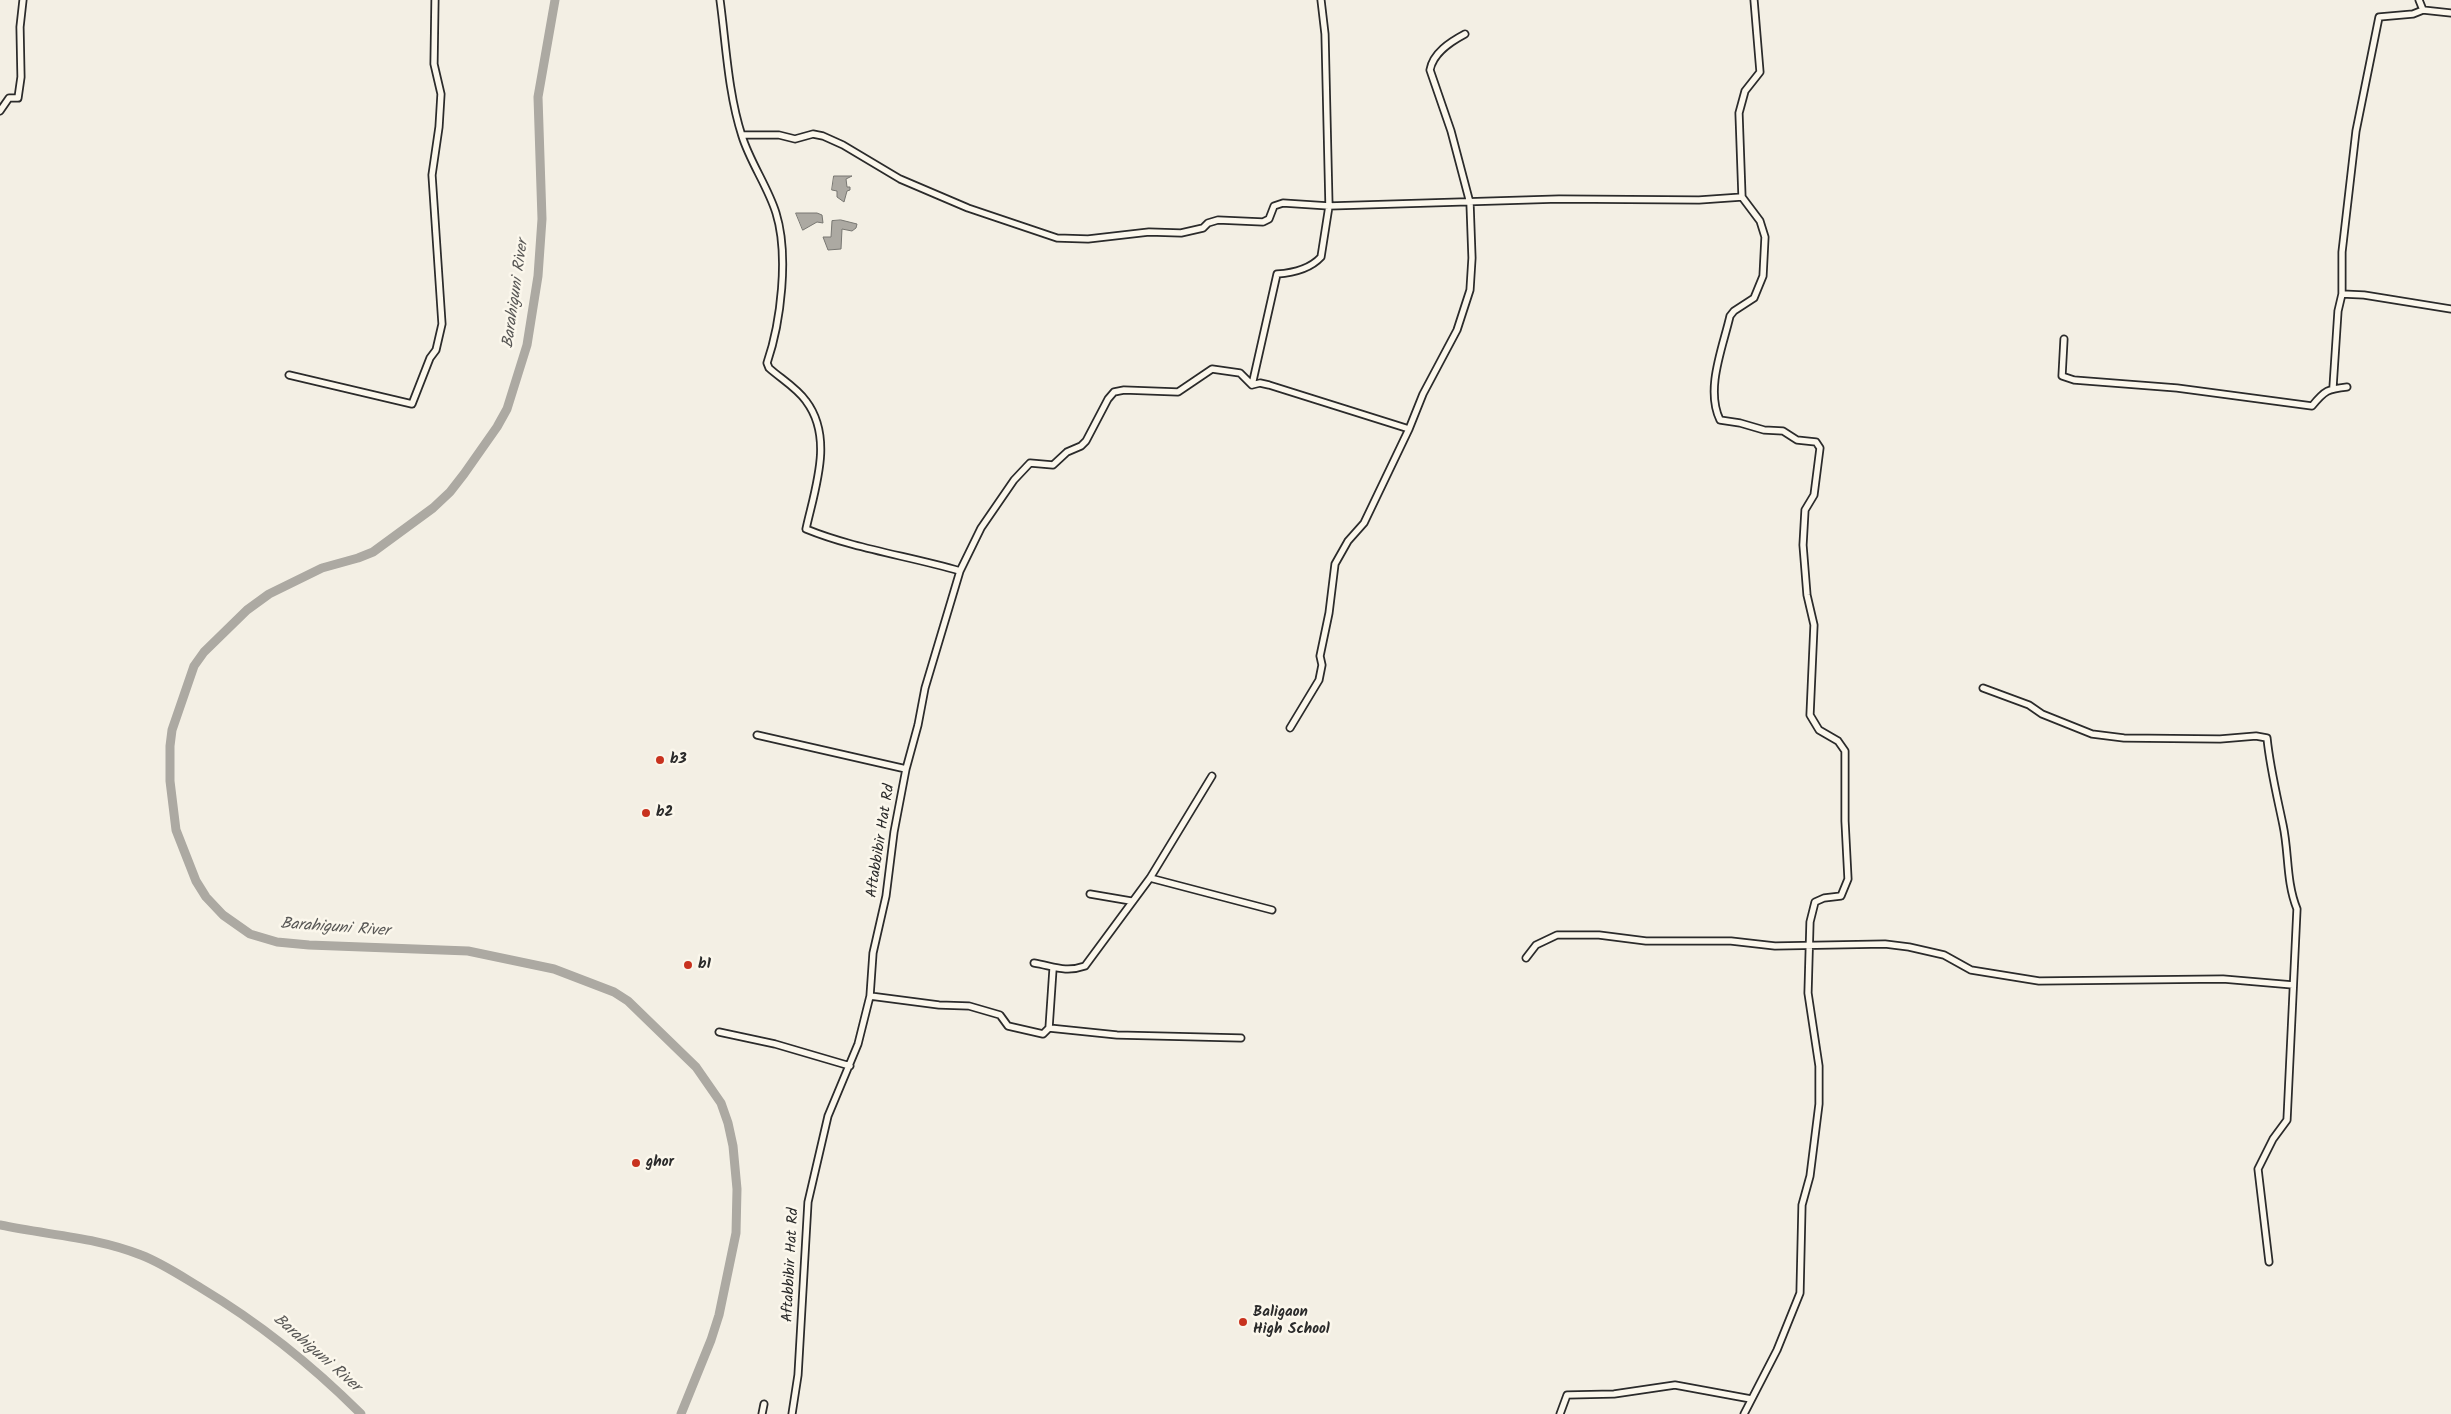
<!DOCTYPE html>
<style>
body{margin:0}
canvas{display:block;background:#f3efe4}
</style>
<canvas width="2451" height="1414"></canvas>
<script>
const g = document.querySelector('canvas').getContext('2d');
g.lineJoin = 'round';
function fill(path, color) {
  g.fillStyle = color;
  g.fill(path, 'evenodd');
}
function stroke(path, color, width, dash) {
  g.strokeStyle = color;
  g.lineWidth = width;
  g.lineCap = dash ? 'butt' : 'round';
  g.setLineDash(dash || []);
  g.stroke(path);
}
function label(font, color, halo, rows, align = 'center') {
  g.font = font + ' Kalam,sans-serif';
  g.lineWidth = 5;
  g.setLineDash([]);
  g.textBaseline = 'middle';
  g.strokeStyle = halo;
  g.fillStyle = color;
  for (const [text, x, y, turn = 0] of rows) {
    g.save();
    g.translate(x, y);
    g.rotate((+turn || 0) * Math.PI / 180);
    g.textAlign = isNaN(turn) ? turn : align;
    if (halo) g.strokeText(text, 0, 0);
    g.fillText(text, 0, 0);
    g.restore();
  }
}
const water = new Path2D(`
 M834 176H852L846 179 847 187H850V190L847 191 844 202 837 197V191L832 190Z
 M796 213H817L822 215 823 223 817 222 803 230Z
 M841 220 857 224 856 228 852 231 842 229 841 249 828 250 823 237H831L832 221Z`);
fill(water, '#aca9a2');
stroke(water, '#787772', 1);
stroke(new Path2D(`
 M555 0 538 97 542 219 538 276 527 345 507 409 497 427 464 474 450 492 433 508 373 552 358 558 322 568 269 594 247 610 204 652 194 666 172 730 170 746V781L176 830 196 881 206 897 223 915 250 934 277 942 309 945 468 951 554 969 614 992 628 1001 696 1067 721 1103 728 1123 733 1146 737 1189 736 1233 719 1315 711 1340 681 1414
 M0 1225C46 1235 97 1237 141 1255 162 1263 181 1276 201 1288 261 1324 311 1364 361 1414`), '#aca9a2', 9);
const minor = new Path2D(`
 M720 0C726 44 728 93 742 136 750 162 768 187 776 213 789 255 781 322 767 363L769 368C780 378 797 388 806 401 834 438 815 488 806 529 855 549 909 556 960 571
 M2419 0 2423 10
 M0 111 9 98H18L21 77 20 27 23 0
 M742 135H779L795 139 813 134 823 136 843 145 900 179 968 208 1057 238 1088 239 1149 232 1181 233 1203 228 1208 223 1218 220 1263 222 1269 219 1274 206 1283 203 1329 206 1559 199 1699 200 1742 197
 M2342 294 2364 295 2451 309
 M2064 339 2062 376 2074 380 2177 388 2312 406C2325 390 2328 389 2347 387
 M289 375 412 404 430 358 436 350 442 324 432 175 439 127 441 94 434 64 435 0
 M1252 385 1277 274C1292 273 1310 269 1321 257L1329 206 1325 34 1321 0
 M1252 385 1260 383 1269 385 1409 429
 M2333 387 2338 311 2342 294V252L2356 131 2379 17 2413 14 2423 10 2451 13
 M1983 688 2029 705 2042 714 2092 734 2124 738 2220 739 2256 736 2267 738C2270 768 2277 796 2283 825 2289 853 2286 882 2297 909L2287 1120 2273 1139 2258 1169 2269 1262
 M1290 728 1319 680 1322 665 1320 656 1329 613 1335 564 1348 541 1364 523 1409 429 1423 394 1457 330 1470 290 1472 258 1470 203 1451 131 1430 70C1433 53 1450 42 1465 34
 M757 735 906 769
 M1150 878 1272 910
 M1090 894 1131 901
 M1526 958 1536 945 1557 935H1599L1646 941H1731L1775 946 1885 944 1909 947 1944 955 1971 970 2039 981 2223 979 2293 985
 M1034 963C1053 966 1065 973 1085 966L1150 878 1212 776
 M1053 969 1049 1028 1117 1035 1241 1038
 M870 996 939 1005 969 1006 1000 1015 1008 1026 1043 1034 1049 1028
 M719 1032 775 1044 850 1066
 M762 1414 764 1404
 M792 1414 798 1375 808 1202 828 1116 858 1044 870 996 873 953 886 896 894 832 906 769 918 725 925 688 960 571 981 528 1014 480 1030 463 1053 465 1067 452 1081 446 1086 441 1108 399 1114 392 1124 390 1178 392 1212 369 1240 373 1252 385
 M1560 1414 1567 1395 1614 1394 1675 1385 1751 1399
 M1744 1414 1777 1350 1800 1293 1802 1205 1810 1176 1819 1104V1066L1808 993 1810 922 1815 902 1824 898 1841 896 1848 879 1845 821V751L1838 741 1819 730 1810 715 1814 625 1807 595 1803 545 1805 510 1814 495 1820 448 1816 442 1797 440 1783 431 1764 430 1740 423 1720 420C1705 389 1723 347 1730 316L1734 311 1754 298 1763 276 1765 237 1760 221 1742 197 1739 113 1745 91 1760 72 1754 0`);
stroke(minor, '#2b2b2b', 9);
stroke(minor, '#fbf7ec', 5.5);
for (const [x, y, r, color] of [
 [660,760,5,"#c8321e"],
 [646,813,5,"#c8321e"],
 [688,965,5,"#c8321e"],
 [636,1163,5,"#c8321e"],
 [1243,1322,5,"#c8321e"]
]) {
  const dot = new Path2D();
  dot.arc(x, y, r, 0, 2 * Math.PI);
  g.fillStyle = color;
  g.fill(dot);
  stroke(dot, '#fbf7ec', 2);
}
label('bold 15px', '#2b2b2b', '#fbf7ec', [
 ["b3",670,760],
 ["b2",656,813],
 ["b1",698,965],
 ["ghor",646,1163],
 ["Baligaon",1253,1313],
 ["High School",1253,1330]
], 'left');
label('15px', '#2b2b2b', '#fbf7ec', [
 ["Aftabbibir Hat Rd",882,841,-81],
 ["Aftabbibir Hat Rd",792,1265,-87]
]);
label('italic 16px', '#585755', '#fbf7ec', [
 ["Barahiguni River",517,294,-82],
 ["Barahiguni River",335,929,4],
 ["Barahiguni River",316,1354,41]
]);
</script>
